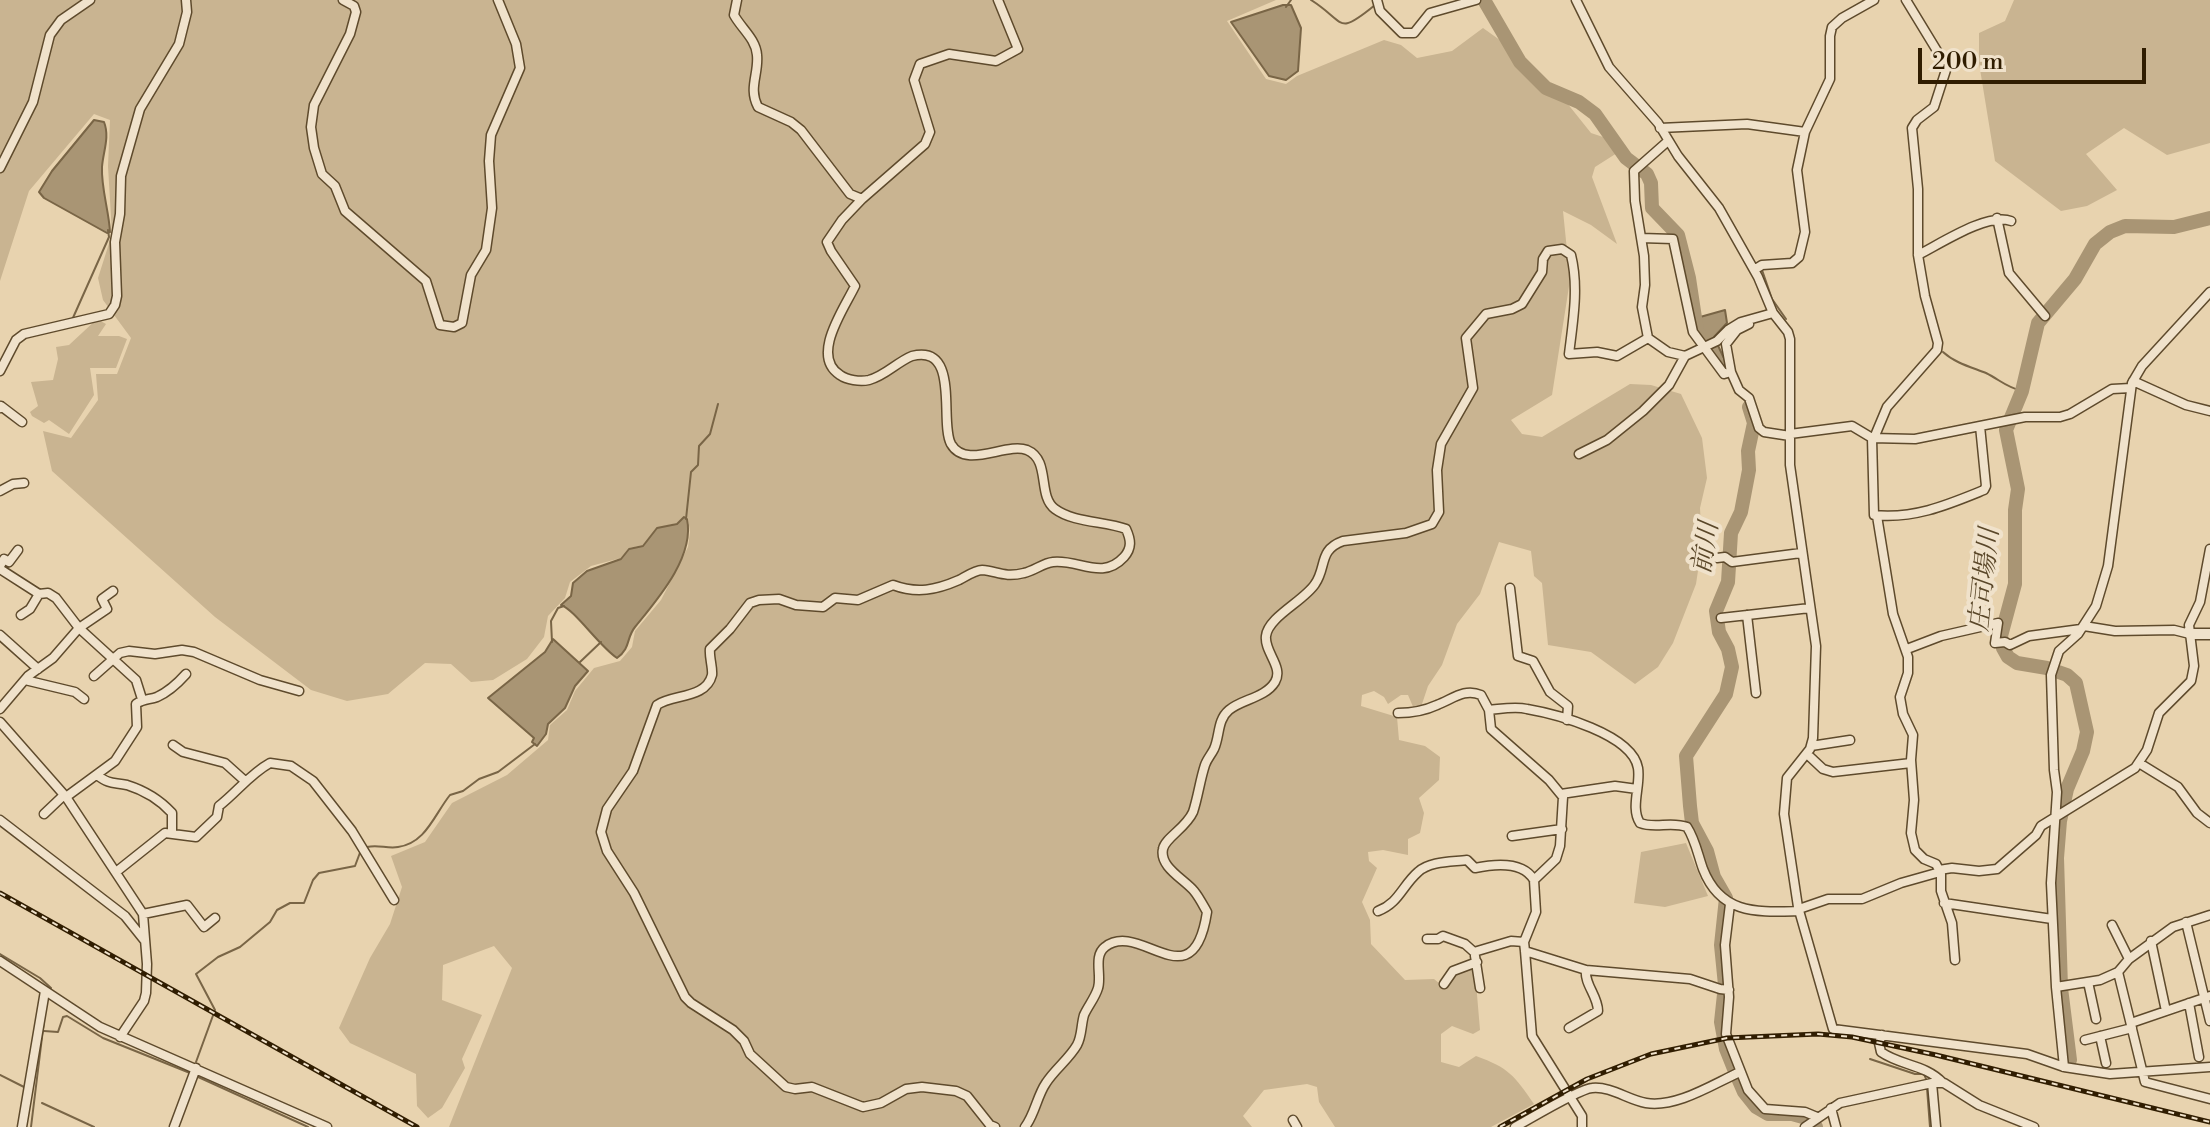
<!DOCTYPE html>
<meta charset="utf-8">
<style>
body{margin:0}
#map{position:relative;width:2210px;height:1127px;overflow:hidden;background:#e8d3af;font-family:"Libre Bodoni",serif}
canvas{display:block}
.scale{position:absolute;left:1918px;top:48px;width:228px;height:36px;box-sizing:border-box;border:4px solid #301d01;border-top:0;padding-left:10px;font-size:24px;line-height:28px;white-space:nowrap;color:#301d01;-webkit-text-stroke:6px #f0e2cb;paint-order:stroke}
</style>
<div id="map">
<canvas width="2210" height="1127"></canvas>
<div class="scale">200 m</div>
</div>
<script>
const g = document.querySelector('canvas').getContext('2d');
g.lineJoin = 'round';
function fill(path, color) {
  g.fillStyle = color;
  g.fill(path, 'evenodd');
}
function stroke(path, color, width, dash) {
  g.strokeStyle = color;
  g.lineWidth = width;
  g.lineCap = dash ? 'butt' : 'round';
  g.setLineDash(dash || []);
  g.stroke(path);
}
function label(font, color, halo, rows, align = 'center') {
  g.font = font + ' "Libre Bodoni","Noto Serif JP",serif';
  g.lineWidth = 8;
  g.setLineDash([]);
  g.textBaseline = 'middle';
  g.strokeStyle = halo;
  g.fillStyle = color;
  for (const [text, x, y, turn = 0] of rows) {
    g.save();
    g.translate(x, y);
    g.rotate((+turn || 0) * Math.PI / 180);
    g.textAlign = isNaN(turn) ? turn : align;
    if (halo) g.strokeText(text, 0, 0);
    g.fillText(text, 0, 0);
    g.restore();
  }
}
fill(new Path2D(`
 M0 0H1276L1227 21 1266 79 1286 84 1297 76 1384 40 1401 45 1417 58 1452 51 1483 28 1504 43 1555 88 1591 133 1609 139 1617 153 1595 167 1592 177 1617 244 1591 225 1563 211 1570 280 1552 395 1511 420 1522 434 1542 437 1630 384 1651 385 1681 394 1702 438 1707 478 1700 508 1702 544 1696 584 1673 643 1658 667 1635 684 1591 652 1548 645 1542 583 1534 576 1531 551 1499 542 1480 594 1457 624 1442 665 1428 686 1421 707 1414 709 1408 695H1401L1388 704 1384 697 1374 691 1362 695 1361 706 1397 717 1399 740 1425 746 1440 757 1439 780 1419 798 1424 813 1420 833 1408 839V855L1383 850 1368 852 1369 861 1377 868 1362 902 1370 920 1371 944 1405 980 1434 979 1445 988 1453 975 1470 969 1475 971 1480 1030 1473 1034 1452 1026 1441 1034V1062L1459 1067 1476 1056C1509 1068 1514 1075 1534 1104L1491 1127H1335L1319 1102 1317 1087 1307 1084 1264 1090 1243 1116 1252 1127H449L512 968 494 946 443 965 442 1000 482 1015 462 1059 465 1068 442 1108 428 1118 417 1106 416 1074 350 1043 339 1028 370 958 390 924 402 887 391 856 425 842 452 803 507 775 548 740 550 725 567 710 575 691 594 668 620 661 632 647 635 631 661 600 688 547 690 532 688 518 684 517 677 523 657 528 643 545 629 548 621 558 591 566 570 582 565 598 548 616 544 637 527 659 493 680 471 682 451 664 425 663 388 694 347 701 311 690 215 617 52 471 43 431 71 438 98 400 96 374H117L131 338 103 300 98 278 112 234 108 166 110 120 94 114 29 191 0 281Z
 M2014 0H2210V143L2167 155 2124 128 2086 154 2117 190 2087 206 2061 211 1995 161 1979 63V33L2005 21Z
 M97 319 106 324 98 336H119L127 339 116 368H90L94 395 69 434 49 420 44 423 32 416 30 412 38 406 31 382 53 380 58 359 56 347 69 345Z
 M1686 843 1708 896 1665 907 1634 903 1641 852Z`), '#c9b491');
const water = new Path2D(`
 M1283 5H1291L1301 28 1298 71 1286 80 1269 76 1231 22Z
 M94 120 104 122C110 137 103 152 102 167 101 188 109 211 110 232L107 233 44 198 39 192 52 171Z
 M1725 310 1727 323 1714 337 1729 369 1725 370 1696 332 1693 319Z
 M684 517 687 519C695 557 657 600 635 627 626 638 631 648 617 658 600 647 574 609 561 605L571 596 573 583 587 571 621 559 629 549 643 546 657 528 677 524Z
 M553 639 588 671 575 686 565 708 548 724 546 734 537 746 532 742 534 738 488 698 545 652Z`);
fill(water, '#a99574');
stroke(water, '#796546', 2);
stroke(new Path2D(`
 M1311 0C1346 22 1336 37 1375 5
 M1286 7 1291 0
 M1828 93 1833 81
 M1804 252 1808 236
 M1762 270 1772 299 1786 319
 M72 320 109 237 108 230
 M1943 352C1955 363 1971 367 1986 373 2000 380 2006 387 2022 391
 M686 519 691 472 698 465 699 446 710 434 718 404
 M552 642 551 621 558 608 564 606
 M580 662 601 642
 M367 847C378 844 387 849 398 847 426 843 434 815 450 795L463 791 479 779 498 772 535 744
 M0 954 40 978 51 988
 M44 1031 58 1032 63 1017 67 1016 103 1038 190 1073
 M1870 1059 1915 1074H1924L1926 1079
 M196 1062 215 1010 196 974 218 957 240 947 270 922 277 910 290 903H304L313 880 319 873 355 866 361 850
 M0 1075 24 1087
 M196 1076 308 1127
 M1927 1088 1930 1127
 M42 1103 94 1127
 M31 1127 44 1021`), '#796546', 2);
stroke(new Path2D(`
 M1484 0 1520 62 1546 88 1579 102 1595 114 1626 158 1647 174 1651 183 1652 208 1678 235 1689 278 1697 331 1700 335
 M1749 407 1754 423 1748 451 1749 470 1741 512 1731 533 1728 582 1716 611 1719 632 1728 649 1732 667 1726 694 1686 756 1690 806 1692 823 1707 851 1714 877 1726 898 1721 945 1725 985 1721 1022 1726 1049 1734 1069 1744 1092 1756 1107 1768 1114H1792L1810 1119 1816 1127
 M2070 1060 2061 988 2057 858 2060 821 2067 789 2083 751 2087 732 2076 683 2067 675 2047 668 2017 663 2008 657 2003 648 2001 636 2015 584V510L2018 489 2006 430 2022 391 2038 323 2075 279 2095 244 2110 232 2125 226 2174 227 2210 218`), '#a99574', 14);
const minor = new Path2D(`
 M343 0 354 6 356 12 350 34 314 105 311 127 314 148 322 174 335 186 345 211 426 281 440 325 454 327 462 323 471 275 486 250 492 208 489 161 491 135 520 68 516 44 498 0
 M737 0 734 15C741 28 756 39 757 55 759 74 748 88 758 107L791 122 801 130 850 194 862 199
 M1377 0 1380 11 1402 33H1414L1430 13 1476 0
 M1576 0 1609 67 1658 123 1678 156 1719 208 1758 277 1773 313 1788 332 1790 339V465L1816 646 1813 738 1810 749 1787 778 1784 814 1798 907 1833 1029 2027 1054 2064 1067 2110 1074 2210 1067
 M1660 128 1747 124 1805 132
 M0 168 33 102 50 35 61 20 90 0
 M1997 218 2009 273 2045 316
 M1641 238 1673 239 1693 332 1724 374 1731 372
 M1918 255C1940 244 1988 212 2011 221
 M1754 270 1762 265 1792 263 1799 257 1805 232 1797 170 1805 132 1830 79V36L1832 27 1842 18 1874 0
 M1749 324 1737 330 1726 344 1731 372 1739 390 1749 398 1759 428 1764 432 1790 436
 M1648 338 1642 307 1645 285 1644 256 1635 201 1634 171 1668 141
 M0 371 16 340 24 334 109 314 115 305 117 296 115 242 120 214 121 176 140 109 179 44 187 12 186 0
 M2133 381 2186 405 2210 411
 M0 408 1 406 22 422
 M1790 434 1852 426 1872 438 1915 439 2025 417H2060L2070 414 2112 389 2131 388
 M1872 438 1874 515C1915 519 1947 505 1984 490L1986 486 1980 426
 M1874 438 1887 407 1937 350 1938 343 1925 296 1918 255V189L1912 128 1917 120 1934 107 1946 70 1942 59 1906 0
 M1579 454 1607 440 1643 411 1669 385 1685 356 1717 341 1728 330 1741 322 1773 313
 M0 491 13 484 24 483
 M1877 516 1893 614 1908 657V673L1900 697 1903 714 1913 735 1911 760 1914 800 1911 833 1915 850 1924 859 1936 864 1941 874V891L1952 923 1955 960
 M1717 558 1725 557 1732 562 1801 553
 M0 566 4 559 9 562 18 550
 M0 569 39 594
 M1510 588 1518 656 1533 661 1550 692 1568 706 1567 720
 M21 615 30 609 39 594 48 593 56 598 79 628 136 680 142 699
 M1747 615 1756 693
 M1721 618 1810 608
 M2084 626 2115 631 2174 630 2190 634
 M0 635 38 669
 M1907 649 1941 636 1998 623 1995 643 2005 642 2010 645 2029 636 2081 629
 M94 676 120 653 129 651 155 654 182 650 194 652 260 680 299 691
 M25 680 75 692 84 699
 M0 709 28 676 53 658 79 628 107 609 102 599 113 591
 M1489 710C1501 709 1515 706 1527 709 1556 714 1632 734 1638 768 1641 785 1630 808 1640 823 1655 829 1671 821 1687 827 1695 839 1698 855 1703 869 1721 915 1757 912 1799 911
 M1398 713C1412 713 1424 711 1437 705 1453 699 1464 688 1481 695L1489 710 1491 729 1549 780 1563 797 1560 846 1556 859 1534 880 1536 912 1524 942 1525 951 1532 1036 1582 1116V1127
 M0 722 66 797 143 914 147 964 146 993 144 1001 120 1037
 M173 745 183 752 225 763 245 781
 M1811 746 1850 740
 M1807 754 1823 769 1833 772 1911 763
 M2139 763 2178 787 2197 813 2210 823
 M97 775C110 785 113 782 127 785 143 790 160 800 172 813V833
 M1561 794 1615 786 1637 789
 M66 797 115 761 137 727 136 704C144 698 149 700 157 697 168 692 178 683 186 674
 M44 814 64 795
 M0 820 125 916 145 941
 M1512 836 1562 829
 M1939 870 1952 868 1979 871 1997 869 2036 835 2041 826 2135 768 2147 750 2159 713 2191 681 2194 666 2189 625 2200 602 2210 549
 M116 872 165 833 196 837 217 817 219 806C237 792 250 774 270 763L291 766 313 781 352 831 394 900
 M1944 903 2052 919
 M1730 904 1725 945 1729 997 1726 1034 1748 1090 1765 1109 1805 1112 1817 1117
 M1799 909 1828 899H1862L1901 883 1940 872
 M1378 911C1399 903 1402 886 1418 872 1430 861 1452 862 1467 860L1475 868C1494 864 1523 861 1534 880
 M143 914 187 905 204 927 215 918
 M2186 922 2210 1021
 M2112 925 2129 959
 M1427 939H1438L1443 936 1465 944 1474 952 1511 941 1524 942
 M2151 941 2166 1011
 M1525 951 1586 970 1690 979 1720 989 1729 990
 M1475 956 1480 988
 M0 961 100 1027 327 1127
 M2118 972 2145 1082 2210 1099
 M2088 982 2096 1019
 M1444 984 1453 971 1477 962
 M2056 987 2100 980 2118 972 2129 959 2173 927 2210 915
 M2189 1003 2199 1057
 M2131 1023 2210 996
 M1569 1028 1598 1011C1598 996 1584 984 1586 970
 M1882 1035 1879 1043 1881 1052C1901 1066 1925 1064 1943 1083
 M2100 1036 2106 1063
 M2085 1040 2132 1028
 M2064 1067 2056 987 2051 883 2057 792 2054 770 2051 675 2059 651 2078 634 2096 606 2108 566 2132 383 2142 366 2210 292
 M1932 1083 1936 1127
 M1831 1108 1836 1127
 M1293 1120 1297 1127
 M22 1127 45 991
 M174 1127 196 1068
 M995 1127 990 1125 967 1096 956 1091 922 1087 906 1089 881 1103 863 1107 812 1087 795 1089 786 1087 750 1054 744 1041 733 1030 691 1003 685 997 634 893 607 851 601 832 607 809 633 771 657 705C673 694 706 699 712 675 713 668 709 657 710 649L730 629 750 603 759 600 779 599 796 605 823 607 835 598 858 600 893 585C917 594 936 590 959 580 965 577 975 570 982 570 997 571 1004 578 1024 573 1034 571 1043 563 1053 562 1079 559 1102 581 1124 557 1132 548 1131 540 1126 529 1105 521 1074 523 1055 509 1037 496 1051 460 1027 450 1006 442 966 470 951 444 939 422 961 344 912 356 897 362 885 376 869 380 860 382 847 380 840 375 810 356 844 309 855 286L831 251 827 242 842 220 862 199 925 144 930 132 914 80 920 64 949 54 996 61 1018 49 998 0
 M1025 1127C1035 1114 1037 1096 1046 1083 1055 1069 1069 1059 1077 1045 1082 1036 1081 1025 1084 1015 1088 1006 1095 998 1098 988 1102 976 1093 956 1105 947 1140 919 1193 1004 1207 912 1203 905 1199 897 1194 891 1184 879 1159 867 1163 849 1165 838 1186 828 1193 812 1198 797 1200 780 1205 765 1207 759 1211 755 1214 749 1220 736 1217 720 1229 710 1242 699 1265 698 1275 682 1284 667 1264 652 1266 636 1268 617 1304 601 1315 584 1327 567 1318 550 1343 541L1406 533 1432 524 1439 512 1437 470 1441 444 1473 388 1466 338 1486 314 1512 309 1522 304 1542 272 1543 259 1548 251 1562 249 1571 255C1579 287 1573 321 1569 354L1597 352 1617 356 1648 338 1668 352 1685 356
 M1515 1127C1530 1119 1579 1089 1592 1088 1611 1086 1628 1100 1646 1103 1677 1108 1713 1084 1740 1072
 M1805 1127 1840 1103 1932 1083H1944L1979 1105 2034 1127`);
const tertiary = new Path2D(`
 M2190 634H2210`);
stroke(minor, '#5e4a2c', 11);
stroke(tertiary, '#5e4a2c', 13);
stroke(minor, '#f0e2cb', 8);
stroke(tertiary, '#f0e2cb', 10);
const rail = new Path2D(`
 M0 893 417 1127
 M1500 1127 1587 1079 1651 1054 1727 1038 1818 1034 1852 1037 1936 1055 2210 1122`);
stroke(rail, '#301d01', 5);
stroke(rail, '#f0e2cb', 2, [6]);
label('italic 26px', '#5a4729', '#f0e2cb', [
 ["前川",1707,548,-81],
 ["庄司場川",1986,580,-84]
]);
</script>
